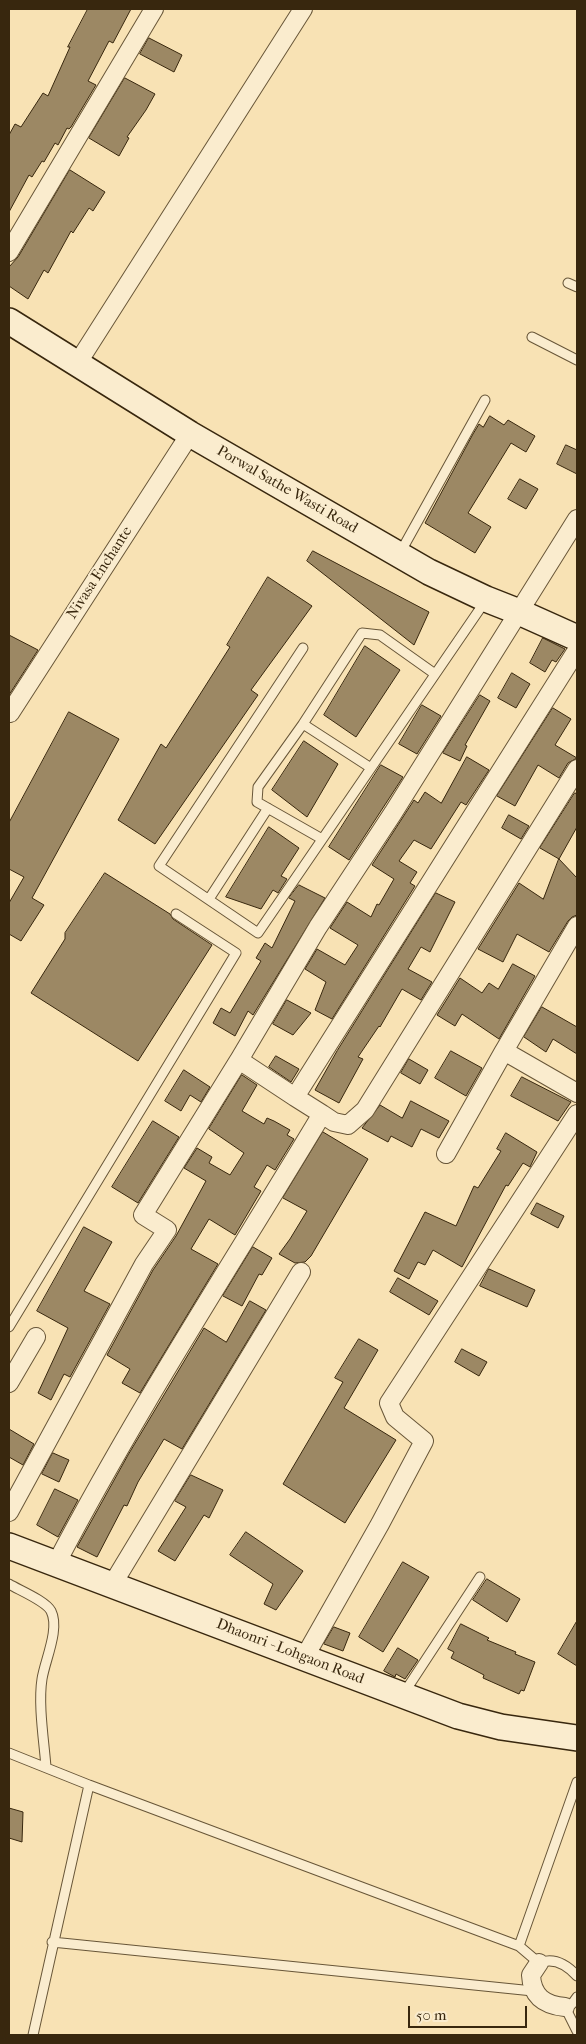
<!DOCTYPE html>
<style>
body{margin:0}
#map{position:relative;width:586px;height:2044px;overflow:hidden;background:#f8e2b4;font-family:"IM FELL French Canon",serif}
canvas{display:block}
.frame{position:absolute;inset:0;border:10px solid #38270e;pointer-events:none}
.scale{position:absolute;left:408px;top:2006px;width:119px;height:22px;box-sizing:border-box;border:2px solid #38270e;border-top:0;padding-left:6px;font-size:15px;line-height:18px;white-space:nowrap;color:#38270e;-webkit-text-stroke:4px #faecce;paint-order:stroke}
</style>
<div id="map">
<canvas width="586" height="2044"></canvas>
<div class="frame"></div>
<div class="scale">50 m</div>
</div>
<script>
const g = document.querySelector('canvas').getContext('2d');
g.lineJoin = 'round';
function fill(path, color) {
  g.fillStyle = color;
  g.fill(path, 'evenodd');
}
function stroke(path, color, width, dash) {
  g.strokeStyle = color;
  g.lineWidth = width;
  g.lineCap = dash ? 'butt' : 'round';
  g.setLineDash(dash || []);
  g.stroke(path);
}
function label(font, color, halo, rows, align = 'center') {
  g.font = font + ' "IM FELL French Canon",serif';
  g.lineWidth = 4;
  g.setLineDash([]);
  g.textBaseline = 'middle';
  g.strokeStyle = halo;
  g.fillStyle = color;
  for (const [text, x, y, turn = 0] of rows) {
    g.save();
    g.translate(x, y);
    g.rotate((+turn || 0) * Math.PI / 180);
    g.textAlign = isNaN(turn) ? turn : align;
    if (halo) g.strokeText(text, 0, 0);
    g.fillText(text, 0, 0);
    g.restore();
  }
}
const building = new Path2D(`
 M88 9H131L113 43 109 41 88 81 96 85 71 127 69 129 67 128 58 145 55 143 44 162 42 161 32 177 29 175 9 212V135L15 124 21 127 43 93 48 96 70 47H68Z
 M149 38 182 55 174 72 140 54Z
 M125 78 155 94 146 110 127 137 129 138 119 156 89 138Z
 M70 170 105 192 93 211 89 208 73 233 71 231 48 273 44 270 28 299 9 286V267L18 257Z
 M490 416 504 425 508 420 535 436 526 452 511 443 468 513 491 527 475 553 425 523 473 434 479 424 483 427Z
 M566 445 577 450V474L557 464Z
 M520 479 538 489 526 509 508 499Z
 M313 551 429 612 414 645 307 561Z
 M268 577 312 606 251 690 258 695 155 844 118 820 161 744 166 748 230 647 227 645Z
 M9 635 38 650 9 695Z
 M543 638 565 649 556 662 552 660 545 672 530 663Z
 M365 646 400 670 356 737 324 715Z
 M512 673 530 684 516 708 498 698Z
 M480 695 490 701 465 745 467 746 460 761 443 753Z
 M422 705 441 716 417 754 399 744Z
 M553 708 571 719 555 745 577 758 568 763 559 778 538 765 515 806 497 796Z
 M69 712 119 739 32 898 44 905 21 941 9 934V903L24 877 9 869V823Z
 M304 741 338 764 307 817 272 790Z
 M467 757 489 770 466 805 461 802 431 849 414 840 399 861 417 872 410 883 415 886 332 1019 315 1010 326 982 305 969 317 949 345 965 358 945 330 928 347 902 371 917 377 904 379 905 394 879 372 865 414 800 418 803 425 792 441 803Z
 M381 765 403 777 349 860 329 847Z
 M575 793 577 794V827L559 859 540 848Z
 M509 815 529 826 521 839 502 828Z
 M269 827 299 848 281 876 287 879 278 893 273 890 261 909 226 897Z
 M559 859 577 878V915L572 917 568 921 549 952 517 934 503 962 478 949 519 883 543 899Z
 M105 873 170 914 173 919 212 945 138 1061 31 993 65 939V933Z
 M299 885 325 898 253 1015 248 1011 235 1036 213 1023 221 1008 230 1013 261 961 256 958 265 943 272 948 295 901 289 898Z
 M436 893 455 902 430 952 421 947 408 969 432 982 421 1000 402 989 380 1027 379 1026 358 1057 363 1059 339 1103 315 1090 337 1051Z
 M513 964 535 976 499 1039 462 1014 455 1026 437 1015 460 978 482 993 489 983 498 989Z
 M287 1000 311 1013 293 1035 273 1024Z
 M542 1007 577 1027V1054L553 1039 546 1052 524 1037Z
 M451 1051 482 1068 466 1096 435 1078Z
 M276 1056 299 1069 291 1082 269 1067Z
 M409 1059 428 1070 420 1084 401 1073Z
 M184 1070 210 1087 201 1102 190 1095 181 1111 165 1101Z
 M242 1075 257 1085 242 1111 264 1124 267 1118 274 1121 290 1130 287 1135 294 1139 275 1170 267 1165 254 1187 261 1191 235 1235 209 1219 191 1249 218 1264 140 1393 122 1383 130 1369 107 1355 153 1270 176 1236 206 1181 184 1168 197 1148 212 1157 209 1163 230 1175 244 1153 209 1129Z
 M522 1077 571 1102 558 1121 511 1096Z
 M411 1101 449 1121 439 1138 421 1129 412 1147 391 1136 388 1142 362 1128 380 1105 402 1118Z
 M153 1121 179 1137 138 1203 112 1187Z
 M323 1132 368 1159 311 1256 305 1262 295 1263 279 1254 290 1239 307 1211 283 1198Z
 M506 1133 537 1152 530 1167 523 1163 508 1186 506 1185 462 1267 433 1250 425 1265 418 1262 409 1279 394 1271 425 1212 456 1226 474 1186 478 1188 501 1151 497 1149Z
 M537 1203 564 1216 558 1228 531 1214Z
 M84 1227 112 1242 84 1291 110 1304 70 1377 64 1374 51 1400 38 1393 68 1328 37 1311Z
 M253 1247 272 1258 262 1275 259 1274 242 1306 223 1296Z
 M489 1269 535 1290 527 1307 480 1286Z
 M398 1278 438 1301 429 1315 390 1292Z
 M250 1301 266 1310 182 1449 164 1439 138 1482 127 1506 124 1505 97 1557 77 1547 128 1455 204 1328 226 1342Z
 M359 1339 378 1350 344 1408 396 1440 345 1523 283 1484 343 1382 335 1378Z
 M462 1349 487 1362 479 1376 455 1362Z
 M9 1429 34 1444 23 1465 9 1457Z
 M53 1453 69 1460 59 1482 42 1474Z
 M191 1475 223 1490 209 1518 204 1515 175 1561 158 1551 186 1507 175 1501Z
 M55 1489 78 1500 58 1537 37 1525Z
 M246 1532 303 1571 276 1610 264 1604 273 1584 230 1555Z
 M403 1562 429 1577 383 1652 359 1637Z
 M487 1579 520 1599 507 1622 473 1600Z
 M577 1621V1666L558 1654Z
 M461 1624 489 1638 487 1640 516 1652 515 1654 535 1662 524 1691 521 1690 519 1694 483 1678 484 1675 451 1658 454 1652 448 1649Z
 M334 1627 350 1633 343 1651 324 1644Z
 M398 1648 418 1660 405 1679 396 1674 395 1677 384 1671Z
 M9 1808 23 1812 22 1842 9 1838Z`);
fill(building, '#9c8864');
stroke(building, '#38270e', 1);
const lane = new Path2D(`
 M568 283 577 287
 M532 337 577 360
 M400 553 485 400
 M303 648 159 866 258 933 486 600
 M303 724 258 787 257 802 322 839
 M371 768 303 724 362 633 380 635 435 674
 M209 899 268 808
 M9 1327 236 953 176 914
 M9 1584C19 1590 46 1601 51 1611 60 1629 45 1660 42 1679 38 1704 44 1741 46 1767
 M404 1693 480 1577
 M9 1753 89 1785 519 1946 539 1963C554 1957 567 1965 577 1976
 M52 1942 533 1991
 M519 1946 577 1782
 M577 1997 572 2004 565 2007 577 2031
 M33 2035 89 1785`);
const street = new Path2D(`
 M9 252 154 9
 M77 364 303 9
 M10 713 190 434
 M577 926 504 1051 577 1093
 M295 1097 239 1060 318 927 393 813 577 519
 M322 1114 334 1122 348 1125 365 1110 577 769
 M446 1154 504 1051
 M9 1383 36 1337
 M9 1512 144 1264 167 1230 143 1215 239 1060
 M56 1564C137 1409 232 1264 322 1114L295 1097 577 650
 M112 1585 301 1272
 M304 1658 380 1524 424 1441 395 1417 389 1403 577 1114
 M539 1963 531 1975C532 1997 545 2005 565 2007`);
const secondary = new Path2D(`
 M9 321 190 434 429 572 486 599 519 612 577 638
 M9 1546 458 1716 501 1727 577 1738`);
stroke(lane, '#685638', 11);
stroke(street, '#685638', 20);
stroke(secondary, '#38270e', 28);
stroke(lane, '#faecce', 9);
stroke(street, '#faecce', 18);
stroke(secondary, '#faecce', 25);
label('15px', '#38270e', '#faecce', [
 ["Porwal Sathe Wasti Road",287,490,30],
 ["Nivasa Enchante",100,573,-57],
 ["Dhaonri - Lohgaon Road",290,1652,21]
]);
</script>
